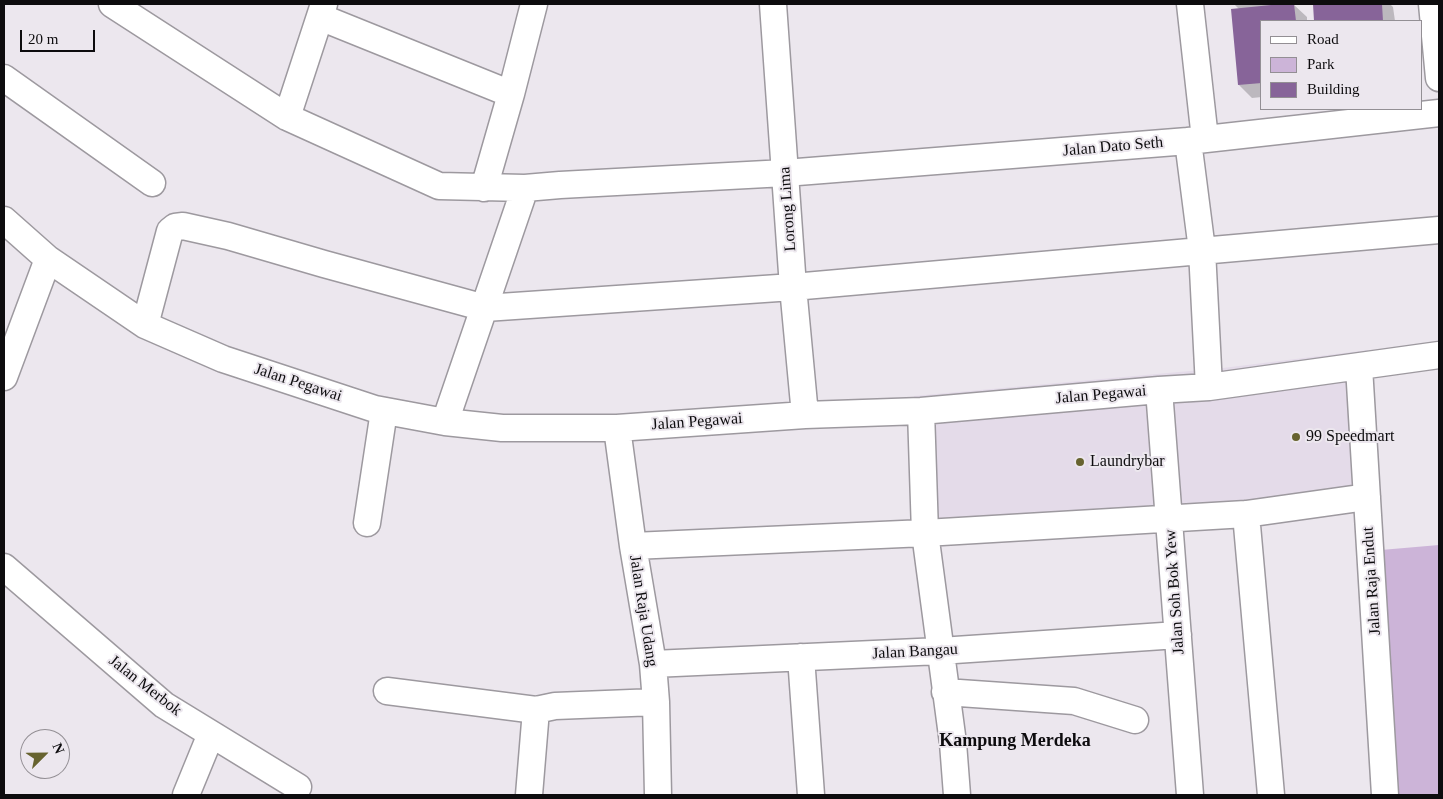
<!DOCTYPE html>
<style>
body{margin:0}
#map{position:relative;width:1443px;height:799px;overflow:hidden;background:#ece7ee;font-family:Georgia,serif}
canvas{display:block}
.frame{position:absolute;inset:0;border:5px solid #0d0c0e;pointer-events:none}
.legend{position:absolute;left:1260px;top:20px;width:162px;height:90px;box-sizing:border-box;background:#ece7ee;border:1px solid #938f94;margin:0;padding:6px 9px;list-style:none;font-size:15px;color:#0d0c0e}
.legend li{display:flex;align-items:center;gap:10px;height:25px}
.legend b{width:25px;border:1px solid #938f94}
.north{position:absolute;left:20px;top:729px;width:50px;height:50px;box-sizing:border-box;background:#ece7ee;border:1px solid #938f94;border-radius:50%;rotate:67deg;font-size:14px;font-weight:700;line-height:20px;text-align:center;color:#0d0c0e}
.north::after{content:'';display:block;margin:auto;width:18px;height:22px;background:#67632f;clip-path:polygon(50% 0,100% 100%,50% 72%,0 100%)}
.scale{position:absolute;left:20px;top:30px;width:75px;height:22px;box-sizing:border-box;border:2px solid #0d0c0e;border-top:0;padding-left:6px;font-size:15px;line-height:18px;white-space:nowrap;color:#0d0c0e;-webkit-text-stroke:4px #ece7ee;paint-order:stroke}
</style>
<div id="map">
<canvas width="1443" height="799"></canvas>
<div class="frame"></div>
<ul class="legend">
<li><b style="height:6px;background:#fff"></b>Road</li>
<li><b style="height:14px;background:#ccb4d8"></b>Park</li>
<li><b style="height:14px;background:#876499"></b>Building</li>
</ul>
<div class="north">N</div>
<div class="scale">20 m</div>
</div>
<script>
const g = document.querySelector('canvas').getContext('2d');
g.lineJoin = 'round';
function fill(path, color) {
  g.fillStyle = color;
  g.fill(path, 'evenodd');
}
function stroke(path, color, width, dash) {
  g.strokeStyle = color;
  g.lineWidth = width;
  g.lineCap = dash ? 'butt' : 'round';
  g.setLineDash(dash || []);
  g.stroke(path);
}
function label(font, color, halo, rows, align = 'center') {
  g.font = font + ' Georgia,serif';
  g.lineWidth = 4;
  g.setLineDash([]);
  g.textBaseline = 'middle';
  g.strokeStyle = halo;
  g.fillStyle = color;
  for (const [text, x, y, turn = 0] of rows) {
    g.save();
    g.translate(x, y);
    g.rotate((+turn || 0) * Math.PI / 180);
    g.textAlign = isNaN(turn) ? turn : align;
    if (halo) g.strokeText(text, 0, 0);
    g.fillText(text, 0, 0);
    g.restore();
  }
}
fill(new Path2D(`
 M1368 350 1376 501 919 540 914 396 1223 368Z`), '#e4dbe9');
fill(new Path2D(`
 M1439 545V795H1399L1381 550Z`), '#ccb4d8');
fill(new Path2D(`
 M1234 4H1293L1307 17V21H1262V97L1252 98 1239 85V9Z
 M1314 4H1390L1393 7 1395 21H1316Z`), '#0003');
fill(new Path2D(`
 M1281 4H1294L1296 21H1262V83L1238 85 1231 9Z
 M1313 4H1382L1383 21H1314Z`), '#876499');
const minor = new Path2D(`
 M112 4 287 117 439 186 525 188 560 185 785 173 1188 141 1439 113
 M773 4 793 287 805 415
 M1190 4 1205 139
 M1432 4 1439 78
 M320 17 511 94
 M4 78 152 183
 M287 117 324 4
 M1188 141 1202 250 1209 387
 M484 188 511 94 534 4
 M4 220 48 259 145 325 223 359 375 409 445 422 502 428H617L805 415 921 411 1159 390 1209 387 1439 355
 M145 325 170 231 175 227 183 226 228 236 324 264 485 308 793 287 1439 230
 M1359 367 1385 795
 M4 377 48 259
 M1159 390 1190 795
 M921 411 925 533 953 743 957 795
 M445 422 525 188
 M617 428 633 546 653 664 656 702 658 795
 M1246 514 1271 795
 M367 523 384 411
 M633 546 925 533 1246 514 1367 497
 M4 567 164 705 298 787
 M801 657 811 795
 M653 664 940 651 1178 635
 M387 691 536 710
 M945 692 1074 701 1135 720
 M186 795 211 734
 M529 795 536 710 555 706 656 702`);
stroke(minor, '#9d999f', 29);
stroke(minor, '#fff', 26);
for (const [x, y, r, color] of [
 [1296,437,5,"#67632f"],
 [1080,462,5,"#67632f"]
]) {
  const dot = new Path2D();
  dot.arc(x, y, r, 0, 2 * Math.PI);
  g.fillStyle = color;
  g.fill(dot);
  stroke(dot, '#ece7ee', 2);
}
label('16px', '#0d0c0e', '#ece7ee', [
 ["Jalan Dato Seth",1113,147,-5],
 ["Lorong Lima",788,209,-94],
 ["Jalan Pegawai",298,383,18],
 ["Jalan Pegawai",1101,395,-5],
 ["Jalan Pegawai",697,422,-4],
 ["Jalan Raja Endut",1372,581,-94],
 ["Jalan Soh Bok Yew",1175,592,-94],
 ["Jalan Raja Udang",643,611,81],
 ["Jalan Bangau",915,652,-3],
 ["Jalan Merbok",145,686,38]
]);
label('16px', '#0d0c0e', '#ece7ee', [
 ["99 Speedmart",1306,437],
 ["Laundrybar",1090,462]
], 'left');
label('bold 18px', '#0d0c0e', '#ece7ee', [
 ["Kampung Merdeka",1015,741]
]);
</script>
